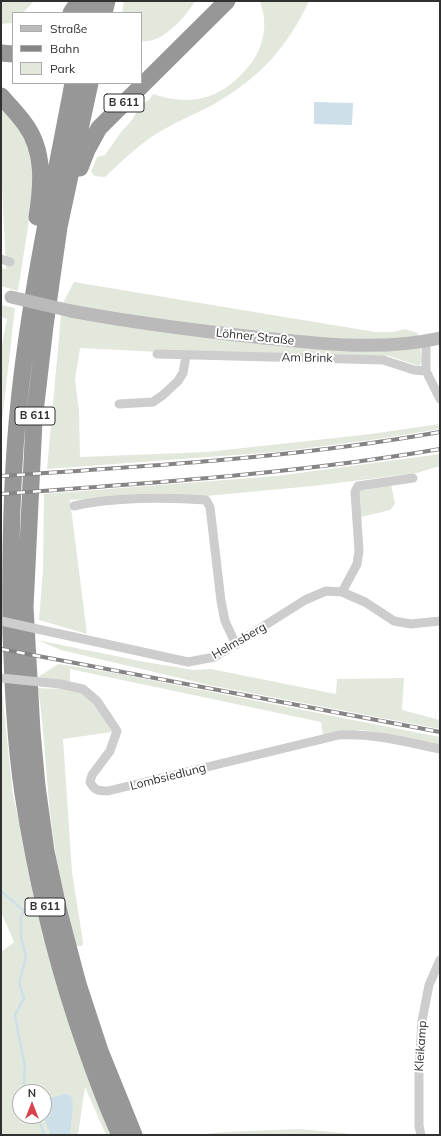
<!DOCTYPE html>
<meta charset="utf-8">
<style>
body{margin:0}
#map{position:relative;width:441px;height:1136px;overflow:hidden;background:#fff;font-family:Mulish,sans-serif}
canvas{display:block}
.frame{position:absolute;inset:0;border:2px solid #303030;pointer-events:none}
.legend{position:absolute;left:12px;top:12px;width:130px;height:72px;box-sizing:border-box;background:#fff;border:1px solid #acacac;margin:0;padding:5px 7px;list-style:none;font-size:12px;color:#303030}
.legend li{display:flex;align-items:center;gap:8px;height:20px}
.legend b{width:20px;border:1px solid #acacac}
.north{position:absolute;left:12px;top:1084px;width:40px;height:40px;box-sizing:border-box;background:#fff;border:1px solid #acacac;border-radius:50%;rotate:0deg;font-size:11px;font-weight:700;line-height:16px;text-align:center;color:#303030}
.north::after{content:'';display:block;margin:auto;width:14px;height:18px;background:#d6434f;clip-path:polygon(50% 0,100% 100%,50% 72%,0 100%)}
</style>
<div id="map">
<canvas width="441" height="1136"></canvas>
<div class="frame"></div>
<ul class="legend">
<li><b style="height:5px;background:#bababa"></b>Straße</li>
<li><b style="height:5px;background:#858585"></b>Bahn</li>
<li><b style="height:11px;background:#e3e8dc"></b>Park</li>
</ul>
<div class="north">N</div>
</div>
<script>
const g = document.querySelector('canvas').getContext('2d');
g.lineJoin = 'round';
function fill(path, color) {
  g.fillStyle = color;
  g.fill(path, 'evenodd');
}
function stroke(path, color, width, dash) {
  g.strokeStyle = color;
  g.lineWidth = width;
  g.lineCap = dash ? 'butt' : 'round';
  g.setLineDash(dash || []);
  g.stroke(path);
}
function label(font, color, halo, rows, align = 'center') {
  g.font = font + ' Mulish,sans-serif';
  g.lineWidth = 4;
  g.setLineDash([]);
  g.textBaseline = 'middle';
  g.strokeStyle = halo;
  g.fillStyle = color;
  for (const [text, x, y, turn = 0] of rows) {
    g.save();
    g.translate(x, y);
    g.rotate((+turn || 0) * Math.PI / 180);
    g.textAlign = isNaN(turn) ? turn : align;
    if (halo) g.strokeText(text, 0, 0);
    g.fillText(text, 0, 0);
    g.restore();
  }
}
fill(new Path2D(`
 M1 1H34L23 13H13V23L1 24Z
 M124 1H195C186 17 161 45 141 41V13H122Z
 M260 1H309C287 48 260 77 216 103 196 114 175 122 156 134 137 146 121 162 105 177L95 176 91 172 97 157 105 155 121 132 132 120 141 104 149 100 153 94C191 107 222 99 248 67 259 55 266 35 264 19 264 13 261 7 260 1Z
 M1 105 22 131 31 152 35 171 32 201 18 291 1 286V268L6 269 1 167Z
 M74 282 375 332H393L405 329 418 333 422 361 419 366 389 356 159 352 80 348 75 380 79 410 80 457 207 452 371 434 440 424V429L371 440 276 452 47 469 62 305Z
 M1 305 15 308 1 430V351L7 319 1 317Z
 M440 454V466L417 473 313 486 206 496 178 495 70 500 87 634 39 620 43 570 44 494 277 476Z
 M391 484 395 504 390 510 361 517 358 493 363 488Z
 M37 640 145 662 194 670 211 669 336 694 337 679 404 678 402 710 440 720V729L209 685 61 650Z
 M58 664 115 673 440 737V746L375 732 361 730 323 736 321 722 70 669V682L38 677Z
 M1 682 13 795 42 920 114 1135H106L85 1087 78 1135H1V952L14 942 1 912ZM20 1092H44V1116H20Z
 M38 688C50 689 64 688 76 691 93 695 103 718 112 732L63 739 72 872 83 942 82 946H75C67 914 60 882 55 849 46 796 46 741 38 688Z
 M300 1129 363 1135H196L224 1132Z`), '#e3e8dc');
fill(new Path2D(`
 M314 102 353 103 352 125 314 124Z
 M65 1094 71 1096 73 1104 70 1135H51L44 1118 45 1102 49 1098Z`), '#cddfe9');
stroke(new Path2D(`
 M1 891 24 911 21 917V937L26 957 19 983 24 998 15 1015 25 1068 24 1083 27 1092
 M38 1116 44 1135`), '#cddfe9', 2.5);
stroke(new Path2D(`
 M1 259 10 262
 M426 341V371L440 399
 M157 354 383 360 414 370 426 371
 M119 404 153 402 163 395 178 381 183 373 186 356
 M74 506C112 497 167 497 206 500L210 507 221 601 225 621 236 645
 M342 592 357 564 359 551 355 492 358 486 413 478
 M74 637 188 662 215 657 305 600 326 591 342 592 365 602 394 621 411 624 440 621
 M60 684 83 689 97 701 117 731 110 751 92 775 90 782C95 791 99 791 108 791L339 735C374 733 406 742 440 749
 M421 1135 419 1126V1068L422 1021 429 985 440 960`), '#cdcdcd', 9);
stroke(new Path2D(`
 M71 311C135 323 199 331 264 338 323 344 382 351 440 338`), '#bababa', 13);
stroke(new Path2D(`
 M71 13 79 1
 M87 13 90 1
 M104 13 107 1
 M1 53 13 54
 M73 83C53 189 30 295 19 402 11 479 10 555 11 633 13 686 15 741 23 794 35 870 52 946 76 1019 89 1058 103 1098 120 1135
 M90 83 59 227 45 326 34 421 25 607 32 731 37 786 46 851 59 912 78 984 100 1051 134 1135
 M1 96C9 105 18 114 25 124 45 151 42 186 37 217
 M80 168 87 150 99 128 227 1`), '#979797', 17);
const rail = new Path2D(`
 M1 476C148 466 295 458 440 432
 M1 494C148 483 295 474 440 449
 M1 649 440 732`);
stroke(rail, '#858585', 4);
stroke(rail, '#fff', 2.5, [8]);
stroke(new Path2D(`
 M1 621 74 637
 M1 678 60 684`), '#cdcdcd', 9);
stroke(new Path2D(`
 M11 297 71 311`), '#bababa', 13);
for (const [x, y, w] of [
 [124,103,40],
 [35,416,40],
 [45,907,40]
]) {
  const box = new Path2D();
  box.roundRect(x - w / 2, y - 9, w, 18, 3);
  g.fillStyle = '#fff';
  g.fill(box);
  stroke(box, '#303030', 1);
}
label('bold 11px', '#303030', null, [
 ["B 611",124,103],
 ["B 611",35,416],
 ["B 611",45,907]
]);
label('12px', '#303030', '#fff', [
 ["Löhner Straße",255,337,6],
 ["Am Brink",307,358,1],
 ["Helmsberg",239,641,-30],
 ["Lombsiedlung",168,777,-14],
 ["Kleikamp",421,1046,-86]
]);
</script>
